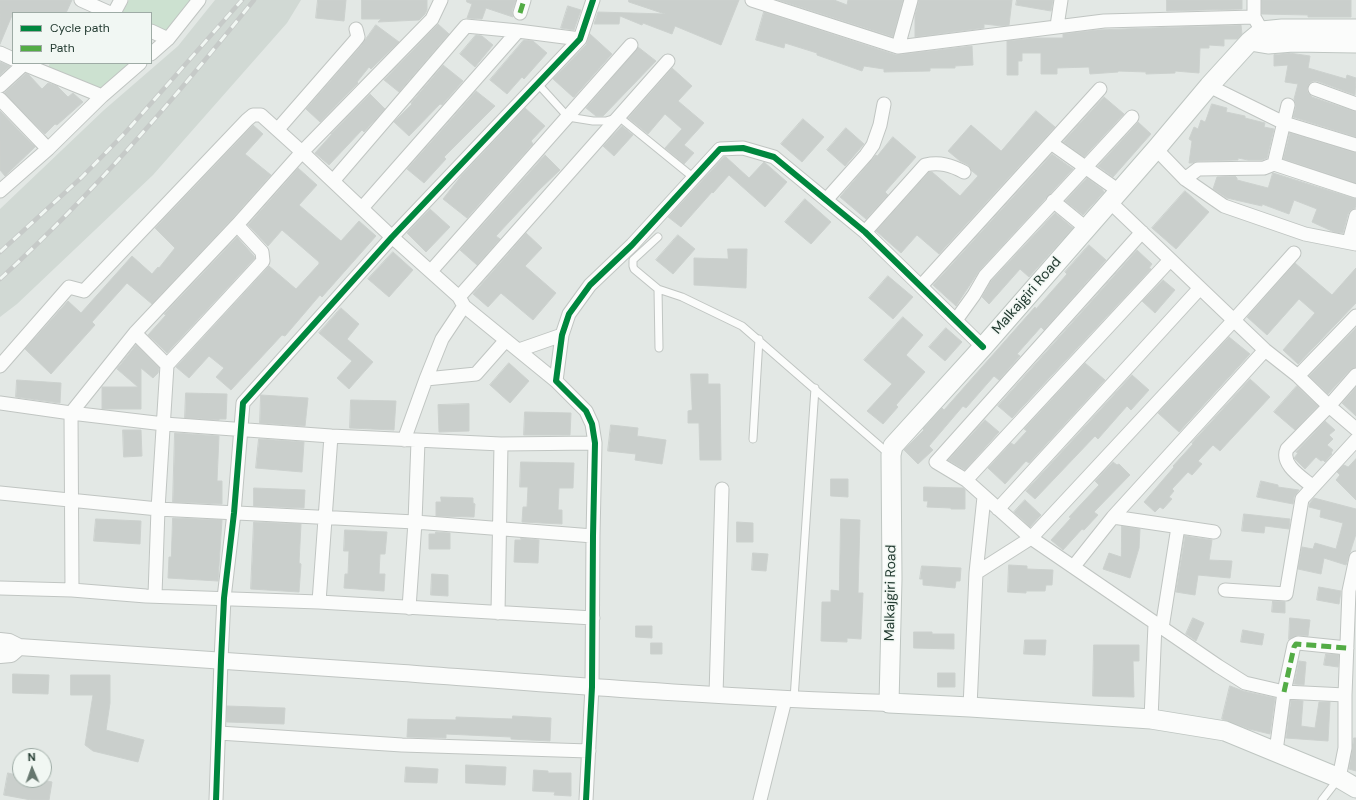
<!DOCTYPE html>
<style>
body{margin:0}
#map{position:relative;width:1356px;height:800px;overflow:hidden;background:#e3e8e5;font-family:"DM Sans",sans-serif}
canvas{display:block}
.legend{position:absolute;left:12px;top:12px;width:140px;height:52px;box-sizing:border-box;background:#f1f7f3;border:1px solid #9eaba5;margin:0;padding:5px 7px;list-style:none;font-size:12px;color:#223a30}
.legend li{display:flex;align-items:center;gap:8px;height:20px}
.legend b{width:20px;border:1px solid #9eaba5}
.north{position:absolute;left:12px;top:748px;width:40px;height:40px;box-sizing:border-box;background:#f1f7f3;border:1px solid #9eaba5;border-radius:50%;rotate:358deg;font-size:11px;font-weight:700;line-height:16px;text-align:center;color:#223a30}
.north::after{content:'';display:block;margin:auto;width:14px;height:18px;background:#66776f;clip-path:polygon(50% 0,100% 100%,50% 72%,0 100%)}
</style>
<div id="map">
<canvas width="1356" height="800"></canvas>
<ul class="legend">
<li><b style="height:5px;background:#00873e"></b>Cycle path</li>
<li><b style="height:5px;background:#53ac45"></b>Path</li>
</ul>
<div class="north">N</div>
</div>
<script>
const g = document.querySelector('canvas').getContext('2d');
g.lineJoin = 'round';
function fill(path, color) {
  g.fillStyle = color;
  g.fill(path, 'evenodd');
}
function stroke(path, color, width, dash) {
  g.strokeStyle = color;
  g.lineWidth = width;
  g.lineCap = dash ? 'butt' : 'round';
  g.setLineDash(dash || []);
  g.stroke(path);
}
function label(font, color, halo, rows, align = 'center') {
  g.font = font + ' "DM Sans",sans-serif';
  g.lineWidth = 3;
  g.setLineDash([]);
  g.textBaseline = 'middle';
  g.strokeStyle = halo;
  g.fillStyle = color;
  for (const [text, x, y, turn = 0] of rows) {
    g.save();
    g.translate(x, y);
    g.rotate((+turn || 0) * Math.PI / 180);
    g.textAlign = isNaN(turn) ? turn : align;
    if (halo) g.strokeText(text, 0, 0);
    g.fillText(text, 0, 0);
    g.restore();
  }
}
fill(new Path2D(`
 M215 0H301L287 23 153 175 17 304 0 317V209L104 110 178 46Z`), '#d1d9d4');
fill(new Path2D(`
 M129 0H193L167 33 151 26V13H122Z
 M50 63H130L102 95 47 70Z`), '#cce1d0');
const building = new Path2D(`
 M0 0H72L66 13H13L0 44Z
 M318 0H346L344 21 316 18Z
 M362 0H427V10L425 14 419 20 378 22 381 19H362Z
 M467 0H516L512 11 513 17 486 8 482 19 467 18 472 4 467 2Z
 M629 0H739L721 45 675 26 672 34 643 23 642 25 620 16 619 24H594L598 12 665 14 629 2Z
 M778 0H834L847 5 848 0H903L893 37Z
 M919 0H1012L1009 25 1002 26 984 24V28L915 37V16Z
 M1017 0H1053L1051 11 1016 5Z
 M1167 0H1242V9L1167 11Z
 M1262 0H1351V17H1308V15L1262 14Z
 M568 6 581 10 574 30 561 28Z
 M764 12 896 55 972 46 973 65 955 66V68H930V71L884 72V69L864 66 862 71 817 55V53L785 43 784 48 756 40Z
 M438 24 449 34 399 92 384 80Z
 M376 25 399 42 371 69 369 67 357 82 358 83 320 122 306 109 360 47Z
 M1241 25 1242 34 1237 39H1224V46L1209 45V48H1200L1199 73 1175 71V73L1146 74V72L1118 71V72L1090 74 1089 67 1057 68V74H1041V53H1022V61H1018V75H1007V41L1035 38H1063V34L1097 30Z
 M590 34 612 54 574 97H573L553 79 586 45Z
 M476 35 482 36 493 45 475 67 460 54Z
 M524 40 533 41 547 53 524 79 522 77 507 94 490 80Z
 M638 47 656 61 603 116H596L586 108Z
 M1289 53 1310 56 1308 68 1346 79 1347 75 1356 78 1355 95 1317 81H1313L1310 83 1307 90 1309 94 1312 97 1356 112V137L1293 117 1296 106 1294 99 1298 84 1285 82 1288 65 1274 66V55Z
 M0 62 10 66 0 75Z
 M443 65 463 81 442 105 440 104 409 136 394 122 412 104 411 103Z
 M672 68 692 86 678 101 704 123 684 145 694 153 684 164 665 148 682 129 665 114 648 134 628 118Z
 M26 73 29 75 42 89 48 83 57 86 68 97 73 93 83 102 57 125 55 124 45 134 4 93Z
 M476 91 495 106 444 157 446 159 424 183 407 169Z
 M370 94 385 109 364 132 362 130 329 165 315 153 332 134H331Z
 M1104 97 1124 114 1084 157 1063 142Z
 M1212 104 1227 108 1226 112 1245 116V118L1265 123 1264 127 1274 129 1267 158 1262 160H1248L1238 158V160L1198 161 1192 163H1189L1192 141 1189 139 1194 127 1198 129 1201 120 1205 122Z
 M525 108 545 126 531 141 533 144 467 218 443 199 462 175Z
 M0 111 35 147 5 176 0 170Z
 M1036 111 1055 127 939 254 917 235 901 253 876 231 929 172H932L960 196 978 176 972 171 968 165 960 161 948 151 971 125 1001 151Z
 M803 119 824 137 802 162 781 144Z
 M1138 122 1151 134 1113 177 1098 166Z
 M253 125 263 134 245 154 271 175 231 220 152 304 127 283 92 322 95 325 51 374 25 349 68 301 81 313 132 256 152 274 158 267 159 268 175 248 155 228Z
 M622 126 633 135 614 156 603 146Z
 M846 128 864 144 845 166 827 150Z
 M1290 133 1356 153V183L1283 159Z
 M893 137 916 157 885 192 888 195 866 219 840 197 876 155 877 156Z
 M1052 154 1073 169 979 271 956 306 933 285Z
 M545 155 560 170 539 190 496 236 500 239 477 265 460 250Z
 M724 157H726L749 178 764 162 787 182 765 207 729 175 713 193 712 192 681 227 668 217Z
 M298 168 317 185 299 205 341 241 359 221 376 236 322 297 320 295 285 336 282 335 231 390 216 377 224 368 209 356 189 378 176 367 269 266 296 289 319 264V262L282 230 268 246 248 225Z
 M1273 173 1356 199V205L1355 208 1351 210 1348 214 1343 233 1334 232 1312 222 1317 209 1294 200 1289 214 1262 204V206L1227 198 1213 189 1217 177 1235 176 1237 178V180L1268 188Z
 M1087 178 1102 189 1104 192 1083 215 1065 201Z
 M1185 191 1209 212 1176 249 1152 228Z
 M805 199 831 222 811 244 785 222Z
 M430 209 450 227 426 252 407 233Z
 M1055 213 1073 228 1029 277 1020 269 989 304 982 297 991 281Z
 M526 233 542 248 525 266 556 293 533 320 501 293 488 307 473 294Z
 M678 235 695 249 673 274 656 260Z
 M237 237 254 256 255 258 167 353 148 335 166 315 164 314Z
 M1089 245 1106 260 1044 330 1041 327 1017 354 1020 356 999 380 994 376 966 408 963 406 929 446 933 450 918 464 904 450 924 430 923 429 942 408 944 410 1035 307 1036 309 1067 274 1065 272Z
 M728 249H747L746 288 694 285V258L728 259Z
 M1137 250 1152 264 1149 268 1151 269 1012 418 998 406Z
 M393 252 413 270 389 297 368 279Z
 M1295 263 1332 295 1356 268V303L1298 364 1283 350 1315 313 1299 299 1267 335 1247 317Z
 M888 276 913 297 893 319 869 298Z
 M1163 280 1175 290 1155 313 1142 301Z
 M341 308 359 324 347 339 373 362 349 389 337 378 352 361 319 333Z
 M903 317 923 335 906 355 925 372 896 405 898 407 883 424 867 411 892 384 864 360Z
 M946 328 962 342 945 361 929 347Z
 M1356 328V367L1350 370 1328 394 1309 376Z
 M1229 337 1250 354 1179 432 1158 413Z
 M136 345 159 368 158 373 153 378 141 368V409H102V387H138L117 369Z
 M509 363 529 381 510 403 490 385Z
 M1085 363 1105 380 1029 463 1026 461 1005 484 988 468 1011 443 1014 445 1027 431 1024 429Z
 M691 374H708V384H720L721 460H700L699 423H688V411L692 410Z
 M1132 375 1149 390 1131 410 1127 406 1098 439 1095 436 1035 499 1026 491Z
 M1250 379 1270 397 1220 451 1213 445 1198 461 1202 464 1192 475 1188 472 1172 489 1174 491 1169 497 1172 499 1163 509 1160 507 1155 512 1144 502 1174 467 1173 466 1193 444 1192 443Z
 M17 380 61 383 60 403 16 397Z
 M1297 386 1318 406 1295 430 1274 412Z
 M1356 387V416L1342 403Z
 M186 393 227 394 226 419H219V420L185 418Z
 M261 395 308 398 305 426 260 423Z
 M351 400 396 401 394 430 350 428Z
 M469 404V431L439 432 438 405Z
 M525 412 571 413 570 435H524Z
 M985 420 999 432 965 470 948 460Z
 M1325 421 1335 430 1329 435 1333 439 1327 445 1333 450 1331 453 1332 454 1325 462 1323 460 1321 461 1316 457 1305 469 1294 458 1298 453 1296 452Z
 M611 425 638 428 637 436 666 440 662 464 635 460 636 454 608 451Z
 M123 430H141L142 456 124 457Z
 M175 433 219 436 217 481H222V504L173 502Z
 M259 439 304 442 302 472 256 468Z
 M1356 459V500L1336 480 1340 475 1337 472 1344 465 1348 467Z
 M521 462 574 463 573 488H559L558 510H562V524L522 522 523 507H527L528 487H520Z
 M1113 462 1117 465 1119 464 1130 475 1094 512 1098 515 1084 530 1082 529 1063 550 1051 540 1071 518 1069 517 1099 485 1095 481Z
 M831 479H848V497L831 496Z
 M1261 481 1278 485V487L1299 490 1294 497 1293 504 1257 497Z
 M924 487 963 488 965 490V509H951V508L927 507 928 501H924Z
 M254 488 305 490 304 508 254 506Z
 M441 497 473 498V503L475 504 474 517 436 516V502H441Z
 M1314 498 1356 509V534L1346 565 1324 558 1321 574 1298 569 1302 547 1313 549 1315 543 1336 549 1343 523 1320 517 1321 510 1309 507 1310 503Z
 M1025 500 1041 515 1030 527 1014 512Z
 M1244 514 1290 519 1289 529 1265 526 1264 533 1242 531Z
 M173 518 222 520 218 581 168 578 169 557H171Z
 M96 519 141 521 140 544 94 541Z
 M841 519 860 520 858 593H863L861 639 847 638V642L821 641 822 602H831V590L839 591Z
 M254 522 301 524 299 563 301 564 299 592 251 589Z
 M737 522 753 523V542H737Z
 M1122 526 1140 529 1139 548 1130 578 1103 569 1109 553 1121 557Z
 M345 530 387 532 385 554H380L379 574H385L384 591 344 588 345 574H348L349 551H344Z
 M436 532 450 533V549H429V534H435Z
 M1185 536 1212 540 1209 560 1232 561 1230 578 1198 575 1195 595 1176 592Z
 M521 538 539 540 538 563 514 562 515 540H521Z
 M753 553 768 554 766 571 752 570Z
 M1009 565 1027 566V569L1053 570 1052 585H1046L1045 591H1026V593L1008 592Z
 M922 566 961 568 960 581H956L955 588 923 585V579H920Z
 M432 574 448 575V596L431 595Z
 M1319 587 1341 591 1339 604 1317 600Z
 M1273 601 1285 602V613L1272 612Z
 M1193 618 1204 623 1196 641 1186 634Z
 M1290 618 1310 620 1308 636 1298 635 1289 639Z
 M636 626H652V638L636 637Z
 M1243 630 1264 634 1262 645 1241 642Z
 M914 632H932V634H954V649L914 648Z
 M1025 640H1046L1045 655 1024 654Z
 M651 643H662V654H651Z
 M1094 645H1139V661H1133L1134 697 1093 696Z
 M1326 654 1339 655 1338 667 1324 665Z
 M1299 661 1306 662 1304 685 1294 684Z
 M938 673H955V687H938Z
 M13 674 49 675 48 694 13 693Z
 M71 675H110V703L106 730 144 740 138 762 93 751 85 745 93 695H71Z
 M1230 686 1243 691 1275 698 1270 734 1249 729 1222 719Z
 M1291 700 1303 701 1301 726 1315 728 1319 702H1330L1328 741 1286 738Z
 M227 706 285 708 284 724 227 722Z
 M513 716 551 718 550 741 511 739V737L446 734V738L407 737 408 719 456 720V717L512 719Z
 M1354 738H1356V771L1349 769Z
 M466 765 506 767 505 785 466 783Z
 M406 767 438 769 437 783 405 782Z
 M534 770 548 771V773H571V796L554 795 555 792 533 791Z
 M8 773 20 776V780H43L52 782 49 800H31L4 795Z`);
fill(building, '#cacfcc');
stroke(building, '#ccd1ce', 1);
const service = new Path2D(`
 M538 84 568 117 593 121H606L619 117 694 178
 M658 237 633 260V266L634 269 658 289
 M659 348 658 289 682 297 742 326 889 454
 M753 439 759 339
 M794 699 815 388
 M1322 800 1339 778`);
const minor = new Path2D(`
 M81 0 110 13
 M752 0 898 47 1104 21 1254 17
 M1254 0V17L1258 24
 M114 13 121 0
 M520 13 524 0
 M1057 26 1061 0
 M151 31 168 39
 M898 47 911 0
 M0 53 13 59
 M151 54 168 39 199 0
 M21 63 102 96
 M0 86 24 64
 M1209 86 1284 123 1356 145
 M1315 89 1356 104
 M0 99 48 149
 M278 129 354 42 358 37 356 29
 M1051 143 1119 191
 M1156 149 1185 179 1224 206 1305 234 1356 244
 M1274 164 1288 105
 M1185 179 1198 169 1264 168 1274 164 1356 191
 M333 181 466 26 518 31 580 39
 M0 191 48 149 102 96 140 63
 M826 200 866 155 873 145 880 125 884 104
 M1053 201 1086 228
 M1110 202 1265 350 1298 376 1329 406 1356 429
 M362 208 518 31
 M865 232 925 165C940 162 951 165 964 172
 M1349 242 1356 216
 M1170 260 966 480 1031 538 1218 666 1245 683 1284 692 1345 695
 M431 271 631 45
 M921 286 1100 89
 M459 297 668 61
 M956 320 974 295 985 276 1132 117
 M135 333 167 365 158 509 155 595
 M519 350 562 335
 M167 365 263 261 262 252 237 225
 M0 366 69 287 84 291 247 120 253 115H261L302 152 392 237 459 297 464 306 556 381
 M1298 376 1356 316
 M426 379 476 374 506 340
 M0 403 71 413 164 424 331 436 501 444 595 443
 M404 440 426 379 442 339 464 306
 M966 480 936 462 1142 232
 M1313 487C1303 478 1280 465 1287 449L1329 406 1356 375
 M0 493 158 509 415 522 593 536
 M998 509 1200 288
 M1113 517 1214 532
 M1074 566 1113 517 1265 350
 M976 573 984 497
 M0 588 72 590 146 596 319 602 593 618
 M72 590 71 413 135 333 237 225 302 152 432 19 441 0
 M1225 590 1286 594 1302 499 1356 440
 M319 602 331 436
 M409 608 415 522 418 441
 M498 613 501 444
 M1162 628 1178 527
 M716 695 722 489
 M970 707 976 573 1031 538 1234 320 1294 253
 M1151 719 1155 624
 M219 733 402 745 589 751
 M1276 751 1284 692 1294 645 1298 643 1347 648
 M1339 778 1345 748V695L1349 591 1356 558
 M216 800 221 660 224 598 234 513 243 403 392 237 580 39 593 0
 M586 800 592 687 593 536 595 443 592 424 586 411 556 381 562 335 569 314 590 285 632 245 720 149 743 148 774 157 865 232 983 347
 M760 800 785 700`);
const tertiary = new Path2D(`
 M0 641 9 642 19 647C147 655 275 664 403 673 565 685 727 698 889 703
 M0 655 11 654 19 647`);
const secondary = new Path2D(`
 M1356 29H1282L1262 31 1250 41 1209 86 1156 149 983 347 893 446 891 455 892 579 889 703 970 707 1151 719 1225 731 1339 778 1356 788
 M1250 41 1268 44 1293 42 1356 43`);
stroke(service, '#c0c5c2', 9);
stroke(minor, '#c0c5c2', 15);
stroke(tertiary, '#c0c5c2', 18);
stroke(secondary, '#bfc6c2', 21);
stroke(service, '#fbfcfb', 7);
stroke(minor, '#fbfcfb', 13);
stroke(tertiary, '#fbfcfb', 16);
stroke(secondary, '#fbfcfb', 19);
const rail = new Path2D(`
 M0 252 82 177 124 134 242 0
 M0 279C93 194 175 98 254 0`);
stroke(rail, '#c6cac8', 4.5);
stroke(rail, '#f1f7f3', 3, [9]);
stroke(new Path2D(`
 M520 13 524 0
 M1284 692 1294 647 1296 644 1347 648`), '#53ac45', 5, [10, 5]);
stroke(new Path2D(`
 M216 800 221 660 224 598 234 513 243 403 392 237 580 39 593 0
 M586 800 592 687 593 536 595 443 592 424 586 411 556 381 562 335 569 314 590 285 632 245 720 149 743 148 774 157 865 232 983 347`), '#00873e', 6);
label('14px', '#223a30', '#f1f7f3', [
 ["Malkajgiri Road",1027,296,-49],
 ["Malkajgiri Road",891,593,-89]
]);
</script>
